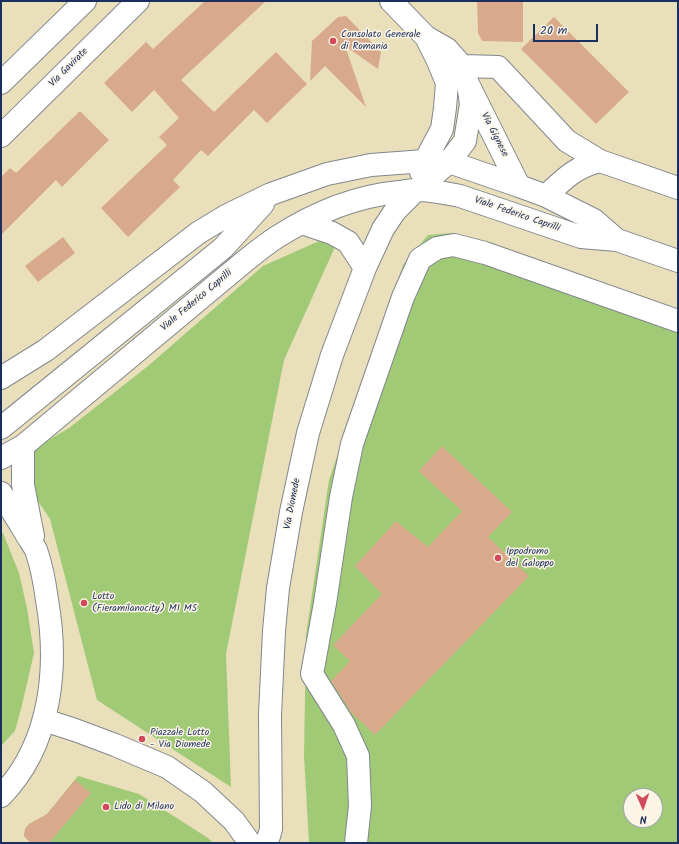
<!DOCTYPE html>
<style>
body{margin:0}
#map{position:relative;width:679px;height:844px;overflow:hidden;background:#eadfbb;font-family:Kalam,sans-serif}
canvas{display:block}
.frame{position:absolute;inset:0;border:2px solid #1b2f5e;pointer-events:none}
.north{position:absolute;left:623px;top:788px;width:40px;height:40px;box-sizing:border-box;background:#fcf5e5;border:1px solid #a2a6af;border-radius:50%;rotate:178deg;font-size:11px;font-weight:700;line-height:16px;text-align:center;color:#1b2f5e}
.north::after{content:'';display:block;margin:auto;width:14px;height:18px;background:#d1495b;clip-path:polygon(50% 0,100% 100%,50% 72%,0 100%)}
.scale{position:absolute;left:533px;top:24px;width:65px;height:18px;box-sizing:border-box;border:2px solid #1b2f5e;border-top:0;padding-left:5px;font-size:12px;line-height:14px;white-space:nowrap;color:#1b2f5e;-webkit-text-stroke:3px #fcf5e5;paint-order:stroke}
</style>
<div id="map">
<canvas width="679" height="844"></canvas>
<div class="frame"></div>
<div class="north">N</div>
<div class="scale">20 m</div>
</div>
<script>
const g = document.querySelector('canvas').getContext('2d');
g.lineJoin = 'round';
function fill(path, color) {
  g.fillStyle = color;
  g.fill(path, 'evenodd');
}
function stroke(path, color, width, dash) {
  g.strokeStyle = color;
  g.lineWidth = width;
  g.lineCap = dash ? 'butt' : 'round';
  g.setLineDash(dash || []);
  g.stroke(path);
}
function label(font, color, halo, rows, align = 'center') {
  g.font = font + ' Kalam,sans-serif';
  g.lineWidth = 3;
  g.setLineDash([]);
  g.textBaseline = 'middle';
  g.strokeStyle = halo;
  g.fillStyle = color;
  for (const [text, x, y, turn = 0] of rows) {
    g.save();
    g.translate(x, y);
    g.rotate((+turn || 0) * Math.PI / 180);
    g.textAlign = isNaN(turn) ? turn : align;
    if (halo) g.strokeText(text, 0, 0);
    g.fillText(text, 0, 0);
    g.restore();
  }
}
fill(new Path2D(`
 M451 233 678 312V843H309L304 756 306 635 329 480 403 265 428 235ZM631 796H655V820H631Z
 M326 238H339L284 360 226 654 231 787 97 700 50 519 12 462 69 428 148 366 263 266Z
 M1 532 3 533 19 573 27 608 34 653 22 705 15 731 1 746Z
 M78 776 139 794 208 838 213 843H31L24 836C25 827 27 825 36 820L39 824Z`), '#a0ca76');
fill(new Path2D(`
 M205 1H266L181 80 214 112 276 52 307 84 267 123 254 110 208 156 201 150 173 180 180 187 128 237 101 208 167 145 159 137 179 118 154 90 132 112 104 83 146 42 153 49Z
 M477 1H523V42L482 41 478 33Z
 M346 16 381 52 378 69 345 46 366 107 325 66 310 81 312 41 338 17Z
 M554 17 629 92 596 124 521 49Z
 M80 111 109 140 62 187 56 180 1 235V177L10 168 16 173Z
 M63 237 75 253 38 282 25 266Z
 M442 446 512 512 488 537 529 576 375 735 351 712 331 681 350 661 333 645 382 594 355 566 396 521 428 547 462 511 419 471Z
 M75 780 91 793 49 843H31L24 836 25 829 29 824 47 814Z`), '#d8aa8b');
const minor = new Path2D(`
 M391 1 426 37 447 49 462 66 468 84 519 186
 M462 66 498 67 567 141 600 161
 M1 83 85 1
 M1 136 138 1
 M421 172 425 161 442 129 445 108 447 83 437 59 426 37
 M546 196C564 179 575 167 600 161L678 188
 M302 223 332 233 348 242 365 268
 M1 378 46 350 198 233 226 216 271 194 327 174 371 165 425 161 449 162 519 186 546 196 594 220 617 240
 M1 428 223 248 263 204
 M23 446V485L33 536
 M1 458 23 446 245 261C255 253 266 244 277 237 313 214 356 196 399 192 405 191 411 190 417 190 432 190 445 193 460 196L581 237 617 240 678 261
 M1 493C9 506 17 519 25 532 28 538 33 544 36 550 41 564 45 585 47 600 59 668 51 745 1 796
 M44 720 75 730 115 745 167 767 203 792 234 821 250 843
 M267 843 271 829 270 715 274 631 278 588 291 512 308 433 332 355 365 268 383 229 395 211 416 190 449 162 465 141 471 104 468 84
 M356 843 360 806 358 756 344 725 312 674 325 603 341 497 352 444 403 297 420 259 437 248 454 245 485 253 678 321`);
stroke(minor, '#82878c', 24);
stroke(minor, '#fff', 22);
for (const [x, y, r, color] of [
 [333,41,4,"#d1495b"],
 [498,558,4,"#d1495b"],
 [84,603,4,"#d1495b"],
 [142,739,4,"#d1495b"],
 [106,807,4,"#d1495b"]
]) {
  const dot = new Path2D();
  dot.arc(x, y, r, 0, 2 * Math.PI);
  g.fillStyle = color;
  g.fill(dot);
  stroke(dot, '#fcf5e5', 1.5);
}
label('10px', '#1b2f5e', '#fcf5e5', [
 ["Consolato Generale",341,35],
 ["di Romania",341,47],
 ["Ippodromo",506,552],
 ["del Galoppo",506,564],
 ["Lotto",92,597],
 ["(Fieramilanocity) M1 M5",92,609],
 ["Piazzale Lotto",150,733],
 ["- Via Diomede",150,745],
 ["Lido di Milano",114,807]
], 'left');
label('10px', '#1b2f5e', '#fcf5e5', [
 ["Via Gavirate",69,68,-45],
 ["Via Gignese",494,135,63],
 ["Viale Federico Caprilli",517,215,19],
 ["Viale Federico Caprilli",197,301,-40],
 ["Via Diomede",293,504,-79]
]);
</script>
